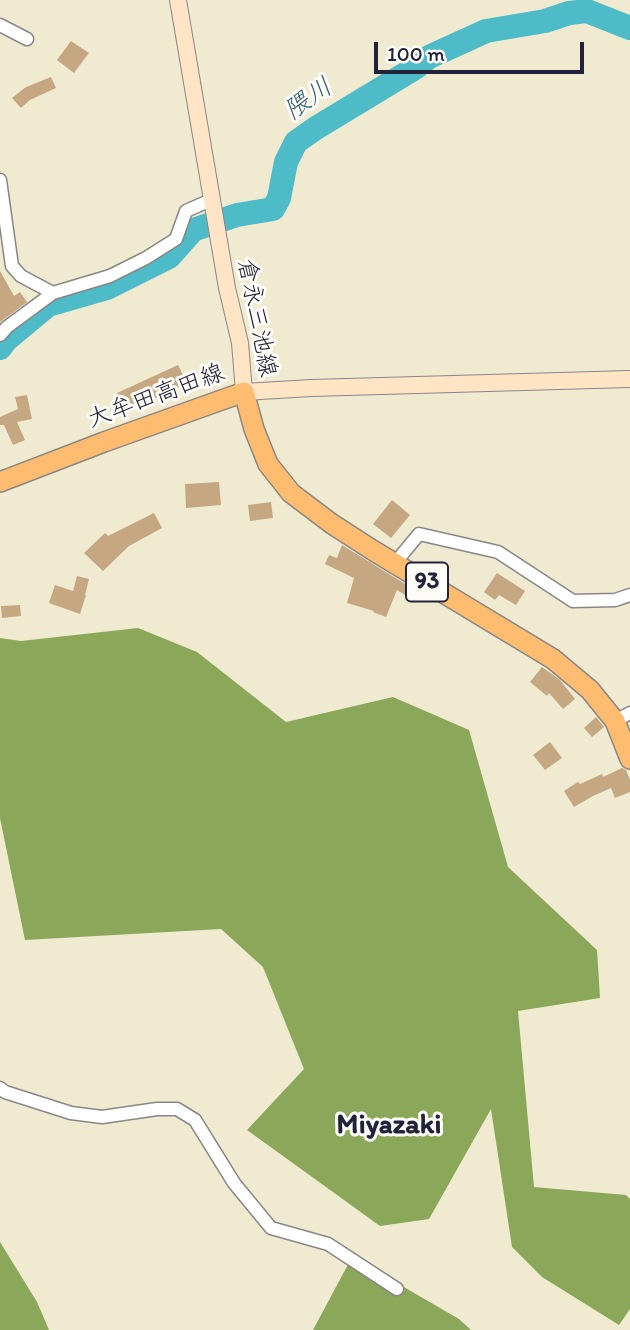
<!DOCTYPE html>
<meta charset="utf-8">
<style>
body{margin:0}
#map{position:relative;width:630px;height:1330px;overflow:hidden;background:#f0ead1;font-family:Itim,sans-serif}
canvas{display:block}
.scale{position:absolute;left:374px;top:42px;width:210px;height:32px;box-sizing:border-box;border:4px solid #22223b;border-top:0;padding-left:9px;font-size:21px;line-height:24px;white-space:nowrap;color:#22223b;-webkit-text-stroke:5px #fdfcf7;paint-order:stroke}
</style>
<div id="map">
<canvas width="630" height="1330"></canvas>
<div class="scale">100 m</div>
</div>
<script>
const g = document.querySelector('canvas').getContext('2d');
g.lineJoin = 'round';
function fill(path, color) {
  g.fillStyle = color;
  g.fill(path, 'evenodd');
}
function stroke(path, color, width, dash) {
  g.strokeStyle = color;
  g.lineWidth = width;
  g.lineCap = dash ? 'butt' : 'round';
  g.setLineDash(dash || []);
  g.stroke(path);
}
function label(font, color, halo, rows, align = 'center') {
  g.font = font + ' Itim,"Klee One",sans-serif';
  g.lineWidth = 6;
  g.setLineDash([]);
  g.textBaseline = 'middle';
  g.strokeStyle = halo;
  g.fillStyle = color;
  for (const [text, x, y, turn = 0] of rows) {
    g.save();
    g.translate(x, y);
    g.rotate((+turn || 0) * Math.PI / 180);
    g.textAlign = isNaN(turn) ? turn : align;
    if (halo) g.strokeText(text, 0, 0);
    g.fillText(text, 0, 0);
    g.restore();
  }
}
fill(new Path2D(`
 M138 628 197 652 286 722 393 697 469 730 508 867 597 950 600 998 518 1011 534 1187 626 1195 630 1199V1309L619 1325 542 1277 512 1247 491 1109 429 1219 380 1226 247 1130 304 1069 263 967 221 929 25 940 0 818V638L21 641Z
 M0 1242 37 1302 49 1330H0Z
 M352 1257 459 1319 471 1330H313Z`), '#8aa75a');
stroke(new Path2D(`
 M0 348 6 340 48 305 107 288 169 257 193 230 237 215 273 209 279 198 286 162 296 142 316 128 415 68 429 57 486 31 545 21 569 13 587 11 630 28`), '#4ebbc8', 24);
fill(new Path2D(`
 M71 41 89 53 74 73 57 60Z
 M51 77 56 88 30 100 21 108 12 98 26 87Z
 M0 271 14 296 20 292 27 302 0 322Z
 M178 365 187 383 126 412 117 393Z
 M27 395 32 419 17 422 25 440 13 445 4 425H0V417L18 409 15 397Z
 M219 482 221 505 186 508 185 484Z
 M392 500 410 515 391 538 373 524Z
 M271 502 273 518 250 521 248 505Z
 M154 513 162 528 129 546 103 571 84 553 105 533 108 536Z
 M342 545 410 587 405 595 397 590 386 617 373 612 374 611 347 603 354 578 325 564 329 555 337 558Z
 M497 573 525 591 516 605 499 595 495 600 484 592Z
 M77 576 89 579 85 595H86L80 614 49 603 55 585 73 591Z
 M20 605 21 616 2 618 1 606Z
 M542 667 560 680 575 699 563 709 549 693 547 696 530 682Z
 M596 717 604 727 592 737 584 728Z
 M550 742 562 758 545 770 533 755Z
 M622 768 626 770 630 780V792L615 798 611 788 593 796 574 807 564 791 578 782 580 784 602 774 603 777Z`), '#c5a782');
const street = new Path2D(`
 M0 25 27 39
 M0 180 12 266 21 276 53 293
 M0 335 7 327 53 293 110 276 146 258 176 239 186 211 211 200
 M395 563 419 534 498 552 573 601 615 600 630 595
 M615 721 630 713
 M0 1088 5 1092 71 1113 102 1117 157 1109H177L195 1120 234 1183 271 1228 328 1244 397 1289`);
const secondary = new Path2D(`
 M178 0 227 288 240 343 244 392 311 388 630 379`);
const primary = new Path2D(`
 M0 482 104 442 244 392 254 429 268 464 291 493 332 524 374 551 553 659 590 690 615 721 630 759`);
stroke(street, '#898686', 15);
stroke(secondary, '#898686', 18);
stroke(primary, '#898686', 22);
stroke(street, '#fff', 12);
stroke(secondary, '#ffe4c6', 16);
stroke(primary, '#febc70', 19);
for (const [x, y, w] of [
 [427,582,42]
]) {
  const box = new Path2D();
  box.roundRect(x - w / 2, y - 19.5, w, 39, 5);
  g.fillStyle = '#fdfcf7';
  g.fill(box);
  stroke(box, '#22223b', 2);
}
label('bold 23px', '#22223b', null, [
 ["93",427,582]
]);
label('24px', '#22223b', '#fdfcf7', [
 ["倉永三池線",256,318,79],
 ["大牟田高田線",156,397,-20]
]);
label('italic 26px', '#345f73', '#fdfcf7', [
 ["隈川",309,100,-35]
]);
label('bold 28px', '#22223b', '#fdfcf7', [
 ["Miyazaki",389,1126]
]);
</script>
